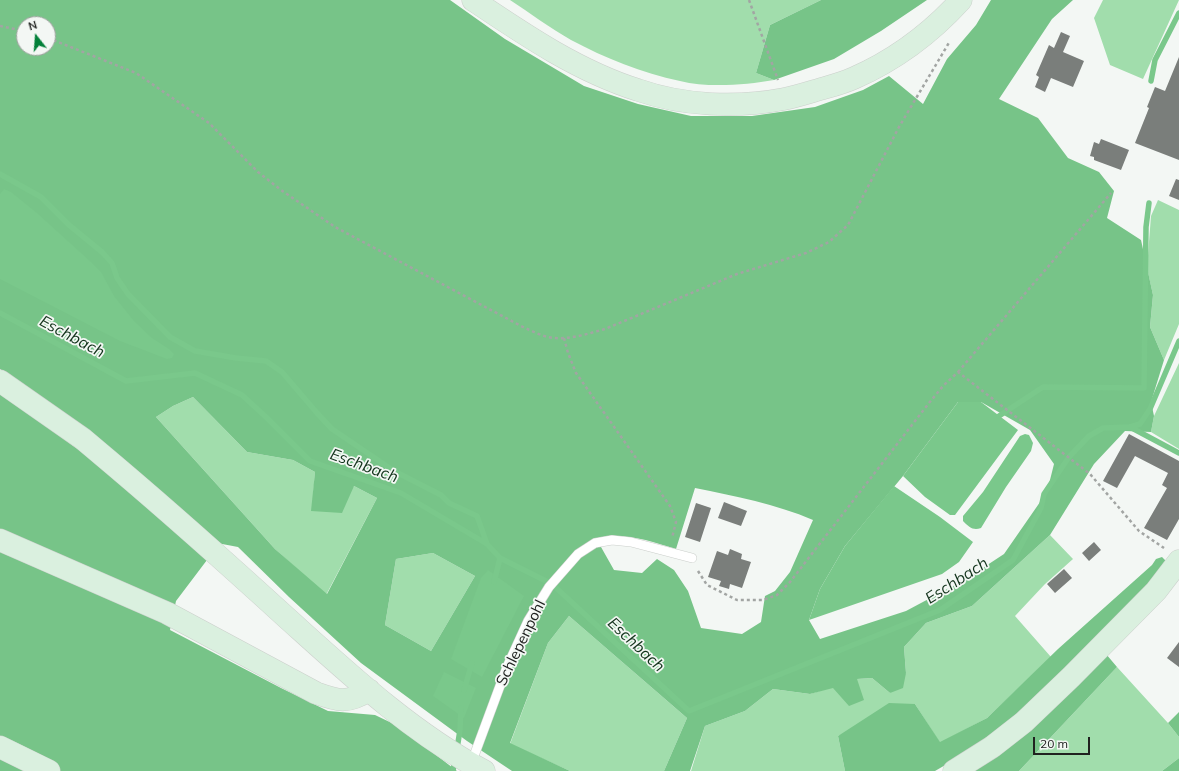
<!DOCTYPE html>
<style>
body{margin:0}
#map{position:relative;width:1179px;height:771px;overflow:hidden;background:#f3f7f4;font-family:Mulish,sans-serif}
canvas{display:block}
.north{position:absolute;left:16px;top:16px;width:40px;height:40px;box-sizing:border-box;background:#f3f7f4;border:1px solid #9fa29f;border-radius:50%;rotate:343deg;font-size:11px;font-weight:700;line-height:16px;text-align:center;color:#202220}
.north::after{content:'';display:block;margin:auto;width:14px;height:18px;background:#038039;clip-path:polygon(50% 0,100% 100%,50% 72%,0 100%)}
.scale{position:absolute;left:1033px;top:737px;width:57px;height:18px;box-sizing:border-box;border:2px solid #202220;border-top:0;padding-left:5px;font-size:12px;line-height:14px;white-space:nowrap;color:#202220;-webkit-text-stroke:3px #f3f7f4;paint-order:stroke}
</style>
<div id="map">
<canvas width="1179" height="771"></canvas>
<div class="north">N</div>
<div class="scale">20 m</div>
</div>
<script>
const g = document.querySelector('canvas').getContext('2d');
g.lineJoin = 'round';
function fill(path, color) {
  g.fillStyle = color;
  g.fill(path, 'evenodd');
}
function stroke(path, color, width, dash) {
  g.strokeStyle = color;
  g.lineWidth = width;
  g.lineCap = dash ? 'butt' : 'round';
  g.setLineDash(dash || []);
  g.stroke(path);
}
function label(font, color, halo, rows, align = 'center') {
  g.font = font + ' Mulish,sans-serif';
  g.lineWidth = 3.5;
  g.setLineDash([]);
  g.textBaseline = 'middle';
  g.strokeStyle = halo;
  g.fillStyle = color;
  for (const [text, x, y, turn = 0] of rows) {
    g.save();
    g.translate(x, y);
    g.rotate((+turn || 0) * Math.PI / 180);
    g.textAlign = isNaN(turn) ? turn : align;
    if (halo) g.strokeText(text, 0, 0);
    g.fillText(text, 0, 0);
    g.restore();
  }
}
fill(new Path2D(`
 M510 0H821L770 25 756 73 774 80C745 85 708 88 680 81 642 73 605 58 571 40 550 28 530 13 510 0Z
 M1103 0H1179L1143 79 1110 65 1094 18Z
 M1158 200 1179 210V324L1164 360 1150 327 1153 295 1147 268 1151 216Z
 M1179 363V449L1151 432 1154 416Z
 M193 397 247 452 293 460 315 472 312 511 354 486 377 498 326 595 275 549 156 417 173 406Z
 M1050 535 1073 559 1045 584 1015 616 1051 657 987 718 940 743 915 704 838 736 845 771H691L705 726 745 711 773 689 810 694 857 679 872 678 890 693 906 673 904 647 926 623 972 606Z
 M433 553 475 576 431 651 385 625 396 559Z
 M569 616 687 718 664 771H570L510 744 548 643Z
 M1117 667 1168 723 1179 737V758L1162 771H1019Z`), '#a1ddac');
fill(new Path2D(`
 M0 0H450L505 39 584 86 638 104 691 116H752L815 107 863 90 889 76 923 104 947 59 976 25 991 0H1073L1052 19 999 99 1038 118 1068 158 1099 172 1114 191 1107 218 1141 240 1153 295 1150 327 1164 360 1151 402 1154 416 1151 432 1125 431 1094 464 1050 535 972 606 926 623 904 647 906 673 903 688 890 693 872 678 857 679 864 700 849 706 833 688 810 694 773 689 745 711 705 726 690 771H664L687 718 569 616 548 643 510 743 570 771H512L467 741 361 663 289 597 238 547 217 543 38 396 0 369ZM24 24H48V48H24ZM193 397 247 452 293 460 315 472 311 511 342 513 354 486 377 498 327 594 275 549 156 417 173 406ZM958 402H981L1030 430 1054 464 1047 492 1004 554 966 579 906 611 820 639 809 620 820 589 845 546 903 476ZM695 488C735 496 776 504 813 520L790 572 775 591 765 596 761 622 742 634 701 628 688 591 674 570 657 559 642 573 614 570 601 547 603 537C630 534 650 541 676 549ZM433 553 475 576 431 651 385 625 396 559Z
 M821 0H927L881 31 834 59 774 80 756 73 770 25Z
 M0 392 98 464 207 560 176 601 170 630 281 688 328 711 375 715 398 726 457 771H0Z
 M1162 557 1165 560 1166 566 1102 633 990 739 935 771H845L838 736 889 703 915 704 940 742 987 718 1058 649 1152 565 1156 559Z
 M1106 654 1117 667 1019 771H972Z
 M1179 712V737L1168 723Z
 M1179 758V771H1162Z`), '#77c488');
fill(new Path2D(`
 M4 189 11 192 37 213 91 262 101 272 114 296 134 321 152 338 169 349 174 354 172 358 167 359 120 341 0 279V194Z
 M958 402H981L1018 430 955 515H950L925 497 903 476Z
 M1025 434 1029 435 1033 443 1031 451 1006 487 981 528C973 531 969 527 963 521V516L983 492 1020 436Z
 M894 486 940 517 973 542 959 562 942 574 809 620 820 589 845 546Z
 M488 570 524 596 482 677 451 659 481 578Z
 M444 672 476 688 464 718 433 696Z`), '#7ac88b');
stroke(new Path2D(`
 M1151 81 1155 60 1179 13
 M0 174 41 197 69 225 102 252 112 263 117 278 128 294 170 337 195 351 236 358 266 361 282 372 317 413 332 429 394 471 441 495 449 503 477 516 487 544
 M0 313 126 381 195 373 242 395 266 417 310 461 401 493 487 544 500 558 552 584 689 711 940 610 1013 560 1041 508 1044 494 1069 457 1089 436 1103 428 1130 427 1140 424 1150 409 1179 341
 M999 416 1043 387 1144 388 1146 227 1149 203
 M1130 427 1179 453
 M494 582 500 558
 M464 690 472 663
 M457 749 460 730 461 708
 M453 771 455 759`), '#7ac88b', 5.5);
fill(new Path2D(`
 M1061 32 1070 36 1063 52 1084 61 1073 87 1051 78 1045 92 1035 87 1039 77 1036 75 1049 45 1054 48Z
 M1179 57V160L1135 143 1149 108 1147 107 1155 87 1165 91Z
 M1101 139 1129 150 1121 170 1094 160V157L1090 156 1094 142 1099 144Z
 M1176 179 1179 180V200L1169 196Z
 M1129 434 1179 461V519L1167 540 1144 528 1167 488 1162 485 1168 473 1135 456 1117 488 1103 481Z
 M724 502 747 511 741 526 718 518Z
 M696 503 711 508 700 542 685 537Z
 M1094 542 1101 550 1089 561 1082 553Z
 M730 549 742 554 741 559 751 562 742 588 730 584 729 589 719 586 721 581 708 577 717 551 728 555Z
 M1064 569 1072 578 1055 593 1047 584Z
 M1179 642V667L1167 658Z`), '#7a7e7b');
const lane = new Path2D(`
 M471 764 507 667 528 621 549 587 578 554 595 543 612 540 631 542 692 558`);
const secondary = new Path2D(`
 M473 0C525 35 578 71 638 90 684 106 737 108 784 99 794 97 804 94 814 91 827 87 841 84 854 78 895 60 931 33 961 0
 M0 381 83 439 115 466C174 516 231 567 288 619 349 674 411 732 484 771
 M0 540 167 613 316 693C338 701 348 704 369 690
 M0 747 49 771
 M954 771 992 747 1024 722 1071 677 1156 591 1179 561`);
stroke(lane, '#cbcfcb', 10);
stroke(secondary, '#cbcfcb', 23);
stroke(new Path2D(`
 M749 0 778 80
 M0 26 24 31
 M48 38 136 73 209 123 258 172 281 190 335 227 521 326C530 330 539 335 548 337 567 341 587 334 605 329L737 274 806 253 829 242 848 225 899 127 950 41
 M564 338 568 353 576 373 670 506 676 522 672 538
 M958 372 1111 193
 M698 571 707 585 737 600H763L777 595 790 582 929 403 943 386 958 372 1090 474 1139 531 1164 548`), '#a2a5a3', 2.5, [3, 3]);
stroke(lane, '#fff', 9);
stroke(secondary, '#daf0df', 22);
label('15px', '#202220', '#f3f7f4', [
 ["Schlepenpohl",521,643,-64]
]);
label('italic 16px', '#12331b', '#f3f7f4', [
 ["Eschbach",72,337,28],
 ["Eschbach",364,466,20],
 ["Eschbach",957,581,-33],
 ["Eschbach",636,645,43]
]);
</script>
